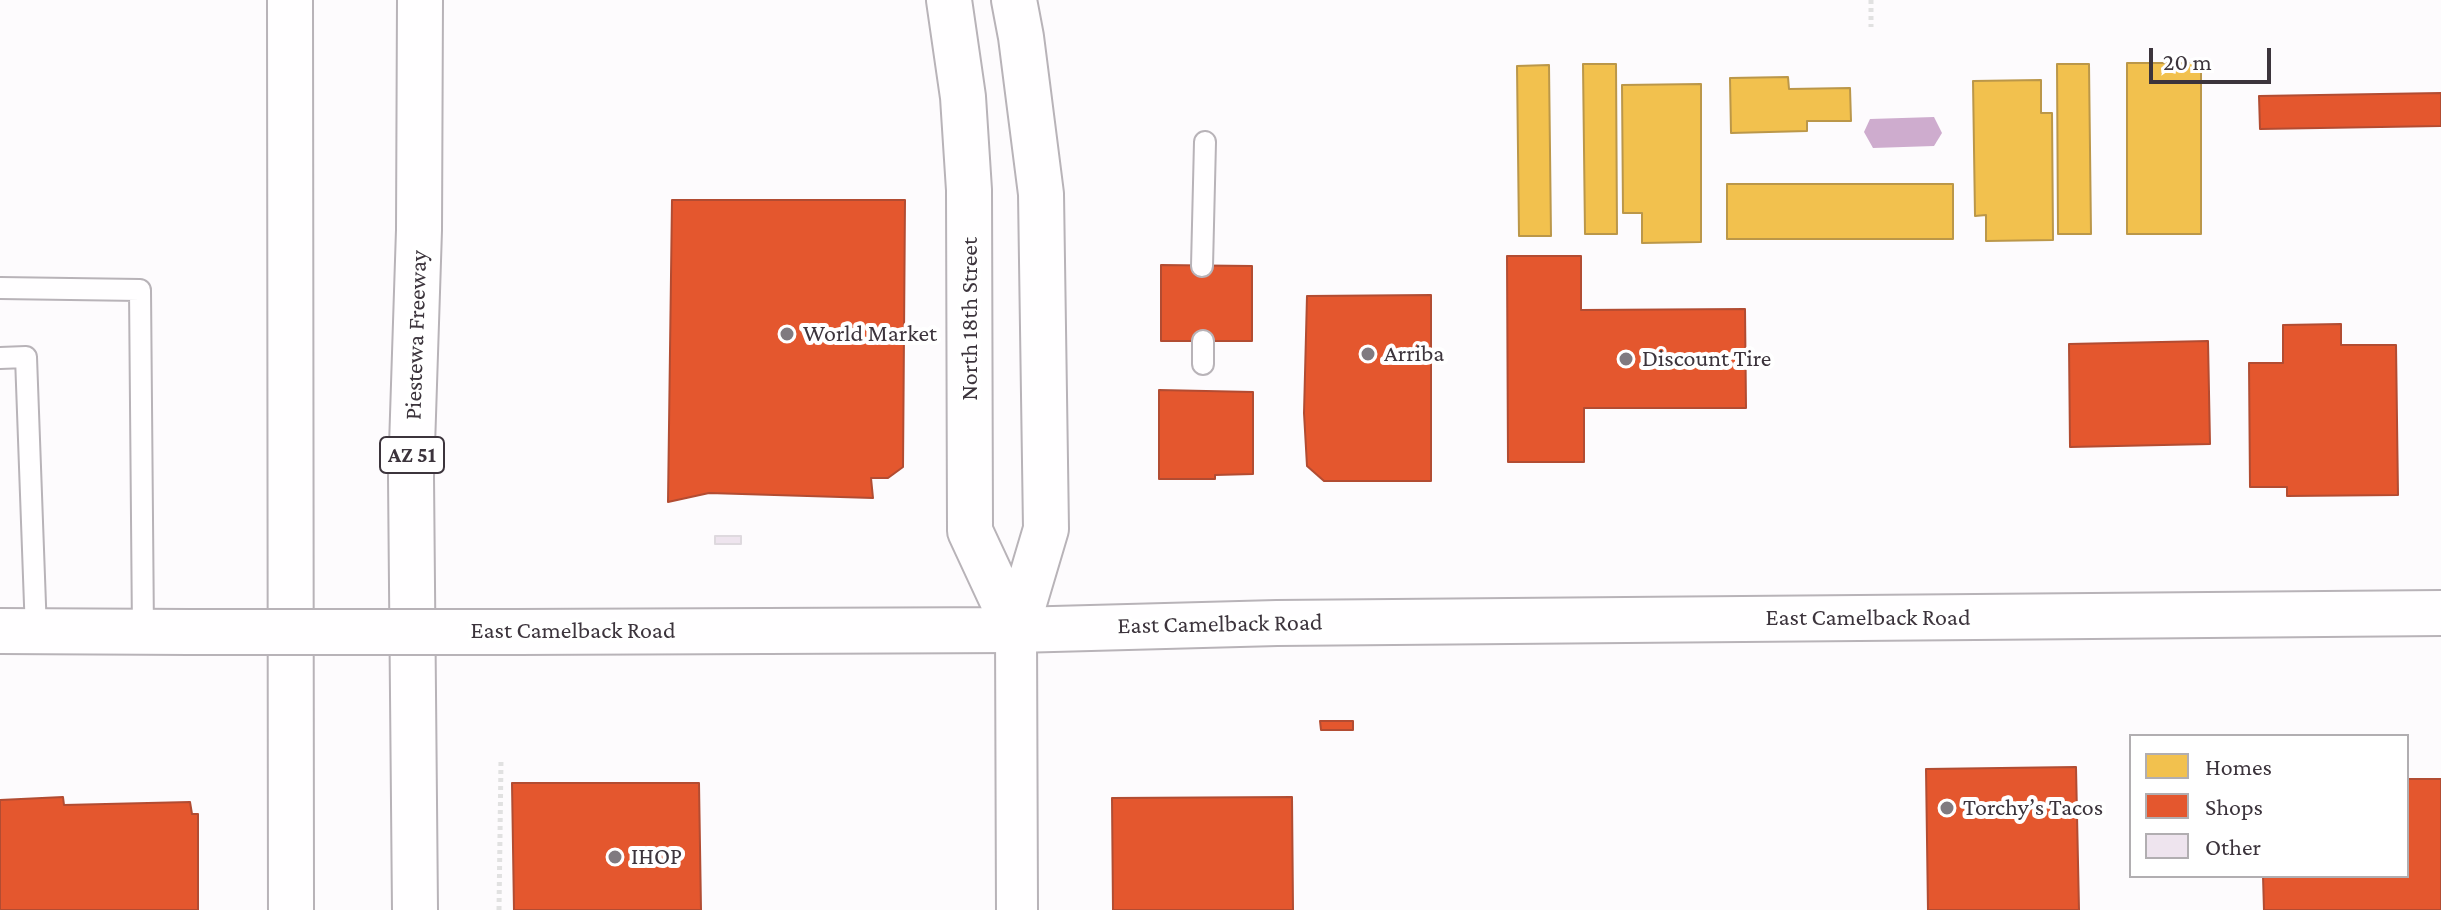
<!DOCTYPE html>
<meta charset="utf-8">
<style>
body{margin:0}
#map{position:relative;width:2441px;height:910px;overflow:hidden;background:#fdfbfd;font-family:"Crimson Pro",serif}
canvas{display:block}
.legend{position:absolute;left:2129px;top:734px;width:280px;height:144px;box-sizing:border-box;background:#fff;border:2px solid #b1aeb1;margin:0;padding:10px 14px;list-style:none;font-size:24px;color:#3c343c}
.legend li{display:flex;align-items:center;gap:16px;height:40px}
.legend b{width:40px;border:2px solid #b1aeb1}
.scale{position:absolute;left:2149px;top:48px;width:122px;height:36px;box-sizing:border-box;border:4px solid #3c343c;border-top:0;padding-left:10px;font-size:24px;line-height:28px;white-space:nowrap;color:#3c343c;-webkit-text-stroke:6px #fff;paint-order:stroke}
</style>
<div id="map">
<canvas width="2441" height="910"></canvas>
<ul class="legend">
<li><b style="height:22px;background:#f2c14e"></b>Homes</li>
<li><b style="height:22px;background:#e4572e"></b>Shops</li>
<li><b style="height:22px;background:#eee4ee"></b>Other</li>
</ul>
<div class="scale">20 m</div>
</div>
<script>
const g = document.querySelector('canvas').getContext('2d');
g.lineJoin = 'round';
function fill(path, color) {
  g.fillStyle = color;
  g.fill(path, 'evenodd');
}
function stroke(path, color, width, dash) {
  g.strokeStyle = color;
  g.lineWidth = width;
  g.lineCap = dash ? 'butt' : 'round';
  g.setLineDash(dash || []);
  g.stroke(path);
}
function label(font, color, halo, rows, align = 'center') {
  g.font = font + ' "Crimson Pro",serif';
  g.lineWidth = 8;
  g.setLineDash([]);
  g.textBaseline = 'middle';
  g.strokeStyle = halo;
  g.fillStyle = color;
  for (const [text, x, y, turn = 0] of rows) {
    g.save();
    g.translate(x, y);
    g.rotate((+turn || 0) * Math.PI / 180);
    g.textAlign = isNaN(turn) ? turn : align;
    if (halo) g.strokeText(text, 0, 0);
    g.fillText(text, 0, 0);
    g.restore();
  }
}
fill(new Path2D(`
 M1934 117 1942 133 1934 146 1873 148 1864 132 1870 119Z`), '#ceacce');
const homes = new Path2D(`
 M2127 63H2201V234H2127Z
 M1583 64H1616L1617 234H1585Z
 M2057 64H2089L2091 234H2058Z
 M1549 65 1551 236H1519L1517 66Z
 M1788 77 1789 89 1850 88 1851 121H1807V131L1731 133 1730 78Z
 M2041 80V113H2052L2053 240 1986 241V215L1975 216 1973 81Z
 M1701 84V242L1642 243V213H1623L1622 85Z
 M1727 184H1953V239H1727Z`);
fill(homes, '#f2c14e');
stroke(homes, '#bb9749', 2);
const shops = new Path2D(`
 M2441 93V126L2260 129 2259 96Z
 M672 200H905L903 467 888 478H871L873 498 709 493 668 502Z
 M1507 256H1581V310L1745 309 1746 408H1584V462H1508Z
 M1161 265 1252 266V341H1161Z
 M1431 295V481H1324L1307 466 1304 413 1307 296Z
 M2341 324V345H2396L2398 495 2287 496V487H2250L2249 363H2283V325Z
 M2208 341 2210 444 2070 447 2069 344Z
 M1159 390 1253 392V474L1215 475V479H1159Z
 M1320 721H1353V730H1321Z
 M2076 767 2079 910H1928L1926 769Z
 M2407 779H2441V910H2264L2263 876H2407Z
 M512 783H699L701 910H514Z
 M63 797 64 805 190 802 192 814H198V910H0V800Z
 M1292 797 1293 910H1113L1112 798Z`);
fill(shops, '#e4572e');
stroke(shops, '#b24c32', 2);
const building = new Path2D(`
 M715 536H741V544H715Z`);
fill(building, '#eee4ee');
stroke(building, '#ded9de', 2);
const lane = new Path2D(`
 M1202 266 1205 142
 M0 288 140 290 143 632
 M1203 341V364
 M0 358 26 357 36 632`);
const street = new Path2D(`
 M1016 630 1017 910`);
const secondary = new Path2D(`
 M949 0 963 97 969 190 970 531 1016 630
 M1014 0 1021 37 1041 194 1046 529 1016 630`);
const primary = new Path2D(`
 M0 631 190 632
 M517 632 1016 630 1277 623 2441 613`);
const highway = new Path2D(`
 M290 0 291 910
 M415 910 411 477 419 230 420 0`);
stroke(lane, '#b8b3b8', 24);
stroke(street, '#b8b3b8', 44);
stroke(secondary, '#b8b3b8', 48);
stroke(primary, '#b8b3b8', 48);
stroke(highway, '#b8b3b8', 48);
stroke(new Path2D(`
 M1871 0V27
 M499 910 501 761`), '#e1e1e1', 5, [4, 4]);
stroke(lane, '#fffeff', 20);
stroke(street, '#fffeff', 40);
stroke(secondary, '#fffeff', 44);
stroke(primary, '#fffeff', 44);
stroke(highway, '#fffeff', 44);
const primaryBridge = new Path2D(`
 M190 632H517`);
stroke(primaryBridge, '#b8b3b8', 48, []);
stroke(primaryBridge, '#fffeff', 44);
for (const [x, y, r, color] of [
 [787,334,8,"#807a80"],
 [1368,354,8,"#807a80"],
 [1626,359,8,"#807a80"],
 [1947,808,8,"#807a80"],
 [615,857,8,"#807a80"]
]) {
  const dot = new Path2D();
  dot.arc(x, y, r, 0, 2 * Math.PI);
  g.fillStyle = color;
  g.fill(dot);
  stroke(dot, '#fff', 3);
}
for (const [x, y, w] of [
 [412,455,64]
]) {
  const box = new Path2D();
  box.roundRect(x - w / 2, y - 18, w, 36, 6);
  g.fillStyle = '#fff';
  g.fill(box);
  stroke(box, '#3c343c', 2);
}
label('bold 22px', '#3c343c', null, [
 ["AZ 51",412,455]
]);
label('24px', '#3c343c', '#fff', [
 ["North 18th Street",970,319,-90],
 ["Piestewa Freeway",416,335,-88],
 ["East Camelback Road",1868,618],
 ["East Camelback Road",1220,624,-1],
 ["East Camelback Road",573,631]
]);
label('24px', '#3c343c', '#fff', [
 ["World Market",803,334],
 ["Arriba",1384,354],
 ["Discount Tire",1642,359],
 ["Torchy’s Tacos",1963,808],
 ["IHOP",631,857]
], 'left');
</script>
